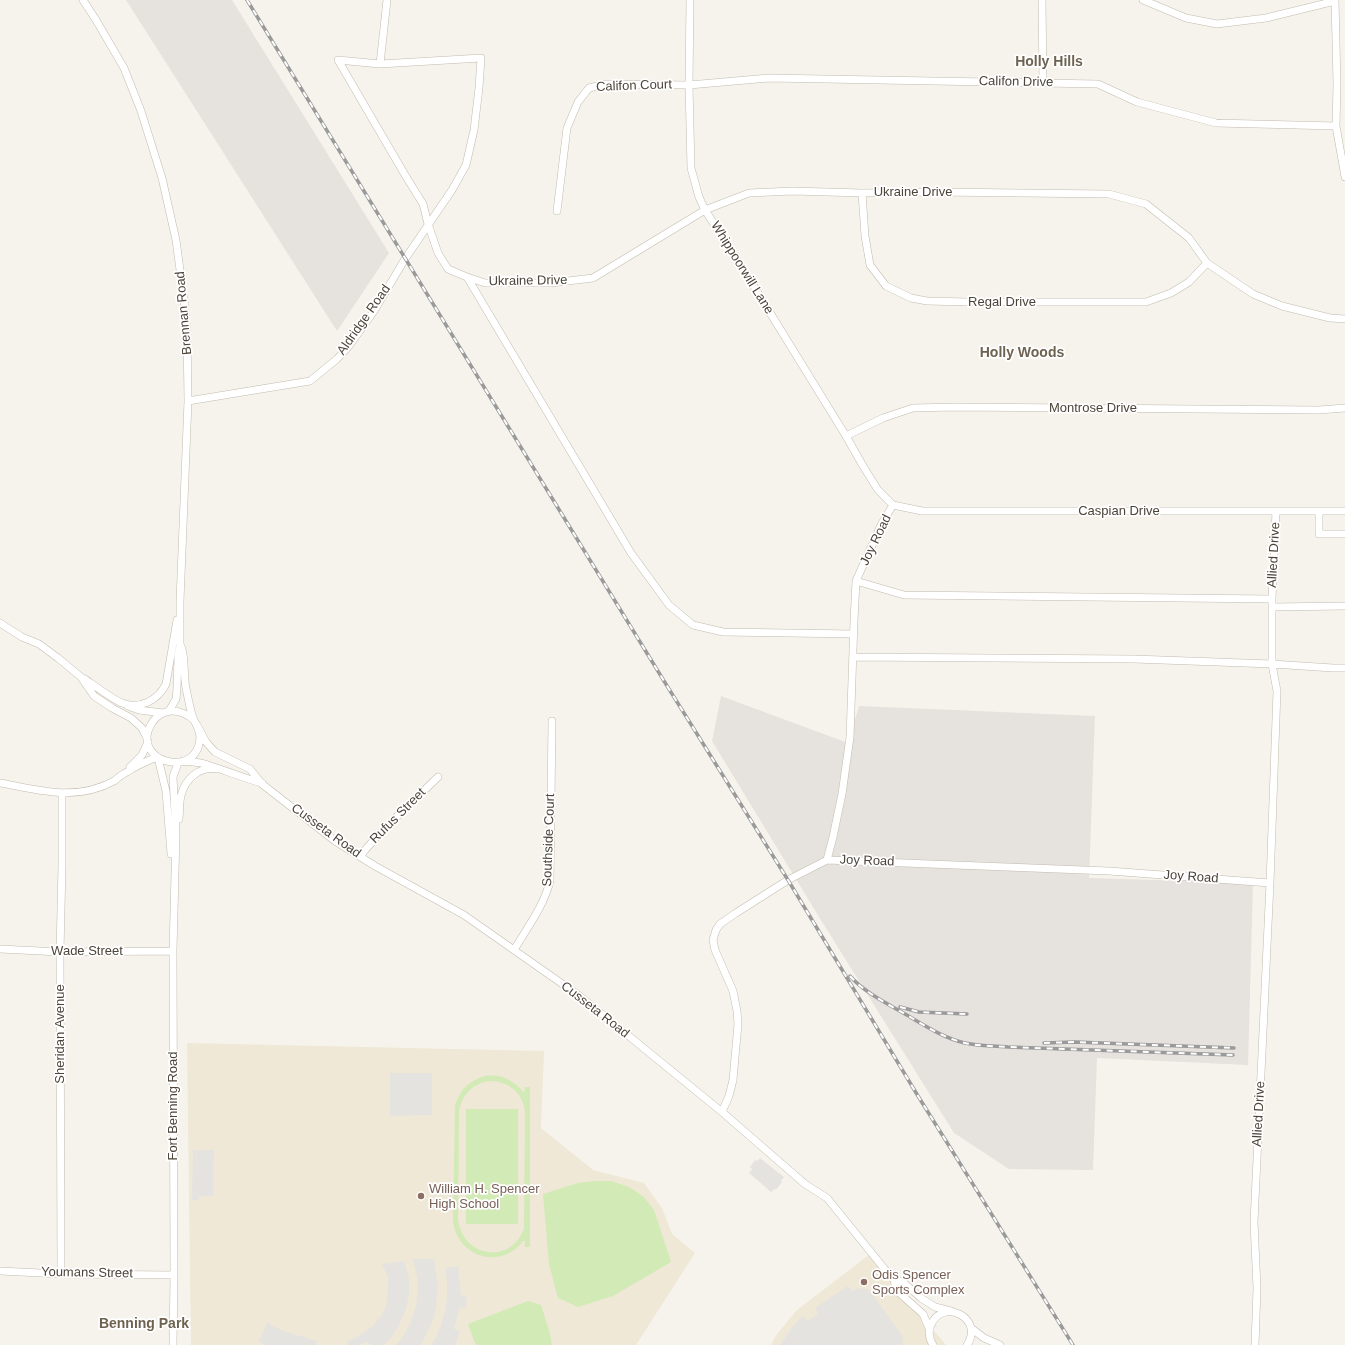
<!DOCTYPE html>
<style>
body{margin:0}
canvas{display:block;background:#f6f3ec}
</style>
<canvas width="1345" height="1345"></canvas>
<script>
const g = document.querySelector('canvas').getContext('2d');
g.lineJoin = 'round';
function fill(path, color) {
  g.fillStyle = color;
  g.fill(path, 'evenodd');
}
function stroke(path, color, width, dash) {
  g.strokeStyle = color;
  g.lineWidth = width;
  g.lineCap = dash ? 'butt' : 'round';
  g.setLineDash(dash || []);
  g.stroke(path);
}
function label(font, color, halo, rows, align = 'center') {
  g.font = font + ' Helvetica,sans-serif';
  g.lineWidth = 3.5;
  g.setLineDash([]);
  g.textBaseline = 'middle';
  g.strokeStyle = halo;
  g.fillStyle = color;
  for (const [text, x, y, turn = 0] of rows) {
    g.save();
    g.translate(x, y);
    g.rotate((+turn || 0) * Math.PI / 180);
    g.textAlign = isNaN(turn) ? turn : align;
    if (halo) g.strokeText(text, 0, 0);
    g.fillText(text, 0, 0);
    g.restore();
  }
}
fill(new Path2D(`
 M126 0H232L389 253 337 331Z
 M721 696 848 743 859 706 1095 716 1089 878 1253 883 1248 1065 1097 1058 1093 1170 1009 1169 954 1133 819 917 712 741Z`), '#e6e2dd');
fill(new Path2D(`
 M187 1043 544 1051 541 1128 593 1170 644 1183 662 1208 672 1234 695 1253 636 1345H191Z
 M870 1254 946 1345H771L777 1334 797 1310Z`), '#efe8d6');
fill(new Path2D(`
 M485 1076C501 1074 514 1080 524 1093L525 1087H530V1247H525V1241H523C501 1271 456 1257 453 1220L455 1106C459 1090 470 1080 485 1076ZM490 1081C508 1081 523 1093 525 1111L524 1228C512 1265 462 1258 458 1219L459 1110C463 1094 473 1083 490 1081Z
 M466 1109H518V1224H466Z
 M595 1181H611L629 1187 644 1197 654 1210 671 1262 613 1296 578 1307 558 1298 549 1264 543 1194 578 1183Z
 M528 1301 541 1305 550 1334 552 1345H477L474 1341 468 1324Z`), '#d2eab5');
fill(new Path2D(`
 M390 1073H432V1115L390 1116Z
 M193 1150H214L213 1196H199V1200H192Z
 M760 1158 784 1177 781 1180 782 1182 777 1189H775L771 1192 749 1173 752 1169 750 1167 755 1160 757 1161Z
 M413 1259H434L438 1284 436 1308 434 1318 421 1345H396L402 1338 410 1324 416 1306 418 1291 417 1277Z
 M404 1261 409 1279V1293L406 1309 398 1327 391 1338 383 1345H372L366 1342 359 1345H348V1342L364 1333 373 1326 381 1316 386 1307 388 1288V1277L382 1264Z
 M458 1266 461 1295 467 1296 466 1308 460 1307 454 1328 456 1330 460 1331 455 1345H431L436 1338 441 1326 445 1310 447 1299V1282L445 1268Z
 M848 1286 852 1291 859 1288 866 1289 871 1292 903 1337 902 1345H780L794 1325 803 1316 808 1321 818 1314 815 1308Z
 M267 1323 283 1331 317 1341 316 1345H265L259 1342Z`), '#e5e3e0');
const minor = new Path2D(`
 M83 0 96 20 124 68 141 111 162 178 176 240 184 300 187 332 188 401 180 601V645L178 656 177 689 176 699 169 711
 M690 0 689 85 691 168 699 197 705 210 748 277 846 436 863 466 878 490 893 505
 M1042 0 1043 82
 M1143 0 1186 18 1217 24 1266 18 1335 1
 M1335 0 1337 84 1336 126 1345 177
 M380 64 387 0
 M862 193 865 236 870 265 886 286 911 298 927 301 968 302H1146L1171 293 1189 282 1207 263
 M557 211 567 128 578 102 589 88 606 84 689 85 769 78 1098 84 1137 102 1216 123 1336 126
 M467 277 485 283H551L593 278 705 210 749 193 792 191 862 193 936 192 1109 194 1146 204 1189 238 1207 263 1253 294 1282 306 1330 318 1345 319
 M188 401 310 381 337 359 349 346 374 311 405 259 452 190 466 165 474 130 479 88 481 58 380 64 338 60 405 175 423 204 428 224 438 253 448 269 467 277 631 553 669 605 693 625 723 632 854 634
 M846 436 883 418 913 408 955 407 1319 410 1345 408
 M893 505 922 511H1345
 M1319 511V534H1345
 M856 581 904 595 1272 599
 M1272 607 1345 606
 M0 623 22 637 39 644 58 658 81 677 94 696 112 708 131 718 142 728 147 738
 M181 646C186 660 183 674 186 688 188 698 190 709 193 718 196 725 200 730 200 738 197 782 128 760 152 723 156 716 164 711 172 711 181 711 187 714 194 720
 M853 657 1134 659 1272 664 1333 668H1345
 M85 679C95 686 112 699 122 703 140 710 158 700 166 684L177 620
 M128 706 139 710 163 713
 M197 725 206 742 215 752 250 769 262 784 335 841 375 866 464 915 581 997 722 1112 805 1184 827 1198 887 1272 894 1279 904 1283 921 1298 935 1307 951 1311
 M158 758 166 791 171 854
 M183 761C190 762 198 762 205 764 224 770 243 778 262 783
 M130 767 142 755 148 742
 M0 783C40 790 75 802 114 781 118 778 122 774 127 772 136 766 147 761 157 757
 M179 819C180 811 179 803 181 796 185 778 200 766 218 769
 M360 857 365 850 382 831 438 777
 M827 860 833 837 842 794 850 737 854 621 856 581 882 523 893 505
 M0 949 60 952 173 951
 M514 950C527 928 544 906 550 881L552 721
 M722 1112 729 1096 733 1080 738 1024 737 1011 733 991 715 950 713 940 716 930 720 924 736 913 788 880 827 860 1109 871 1270 883
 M0 1271 61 1274 174 1275
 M61 1274 60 952 62 866V794
 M894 1279 896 1290 923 1314 929 1328
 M971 1328 984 1338 1000 1345
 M173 1345 174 1275 173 951 176 834 173 777 178 763
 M933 1345C929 1339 928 1331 931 1325 942 1297 985 1318 967 1345
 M1255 1345 1257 1288 1254 1222 1270 883 1277 691 1272 664V599L1276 511`);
stroke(minor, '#c2bbae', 8);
stroke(minor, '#fff', 7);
const rail = new Path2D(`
 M247 0 664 681 788 880 918 1096 1073 1345
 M850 976C864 992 886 1003 905 1014 924 1025 943 1038 965 1043 979 1046 994 1046 1008 1047L1233 1055
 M900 1007 919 1012 967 1014
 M1044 1043 1075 1042 1234 1048`);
stroke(rail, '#9a9a9a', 3.5);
stroke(rail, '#fff', 2, [6]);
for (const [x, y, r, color] of [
 [421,1196,4,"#8d6e63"],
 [864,1282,4,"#8d6e63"]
]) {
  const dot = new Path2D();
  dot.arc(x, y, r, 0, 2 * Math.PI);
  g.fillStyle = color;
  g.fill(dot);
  stroke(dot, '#fff', 1.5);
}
label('13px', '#4b4439', '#fff', [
 ["Califon Drive",1016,82,1],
 ["Califon Court",634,86,-2],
 ["Ukraine Drive",913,192],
 ["Whippoorwill Lane",742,268,58],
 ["Ukraine Drive",528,281,-1],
 ["Regal Drive",1002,302],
 ["Brennan Road",184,313,-95],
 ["Aldridge Road",364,320,-55],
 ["Montrose Drive",1093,408],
 ["Caspian Drive",1119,511],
 ["Joy Road",876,540,-64],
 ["Allied Drive",1274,555,-87],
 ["Rufus Street",398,816,-45],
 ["Cusseta Road",326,831,36],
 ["Southside Court",549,840,-88],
 ["Joy Road",867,861,2],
 ["Joy Road",1191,877,4],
 ["Wade Street",87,951],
 ["Cusseta Road",595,1010,38],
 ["Sheridan Avenue",60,1034,-90],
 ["Fort Benning Road",173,1106,-90],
 ["Allied Drive",1259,1114,-87],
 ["Youmans Street",87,1273,1]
]);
label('13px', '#785e54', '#fff', [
 ["William H. Spencer",429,1189],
 ["High School",429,1204],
 ["Odis Spencer",872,1275],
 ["Sports Complex",872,1290]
], 'left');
label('bold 14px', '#6e6250', '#fff', [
 ["Holly Hills",1049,62],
 ["Holly Woods",1022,353],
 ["Benning Park",144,1324]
]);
</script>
